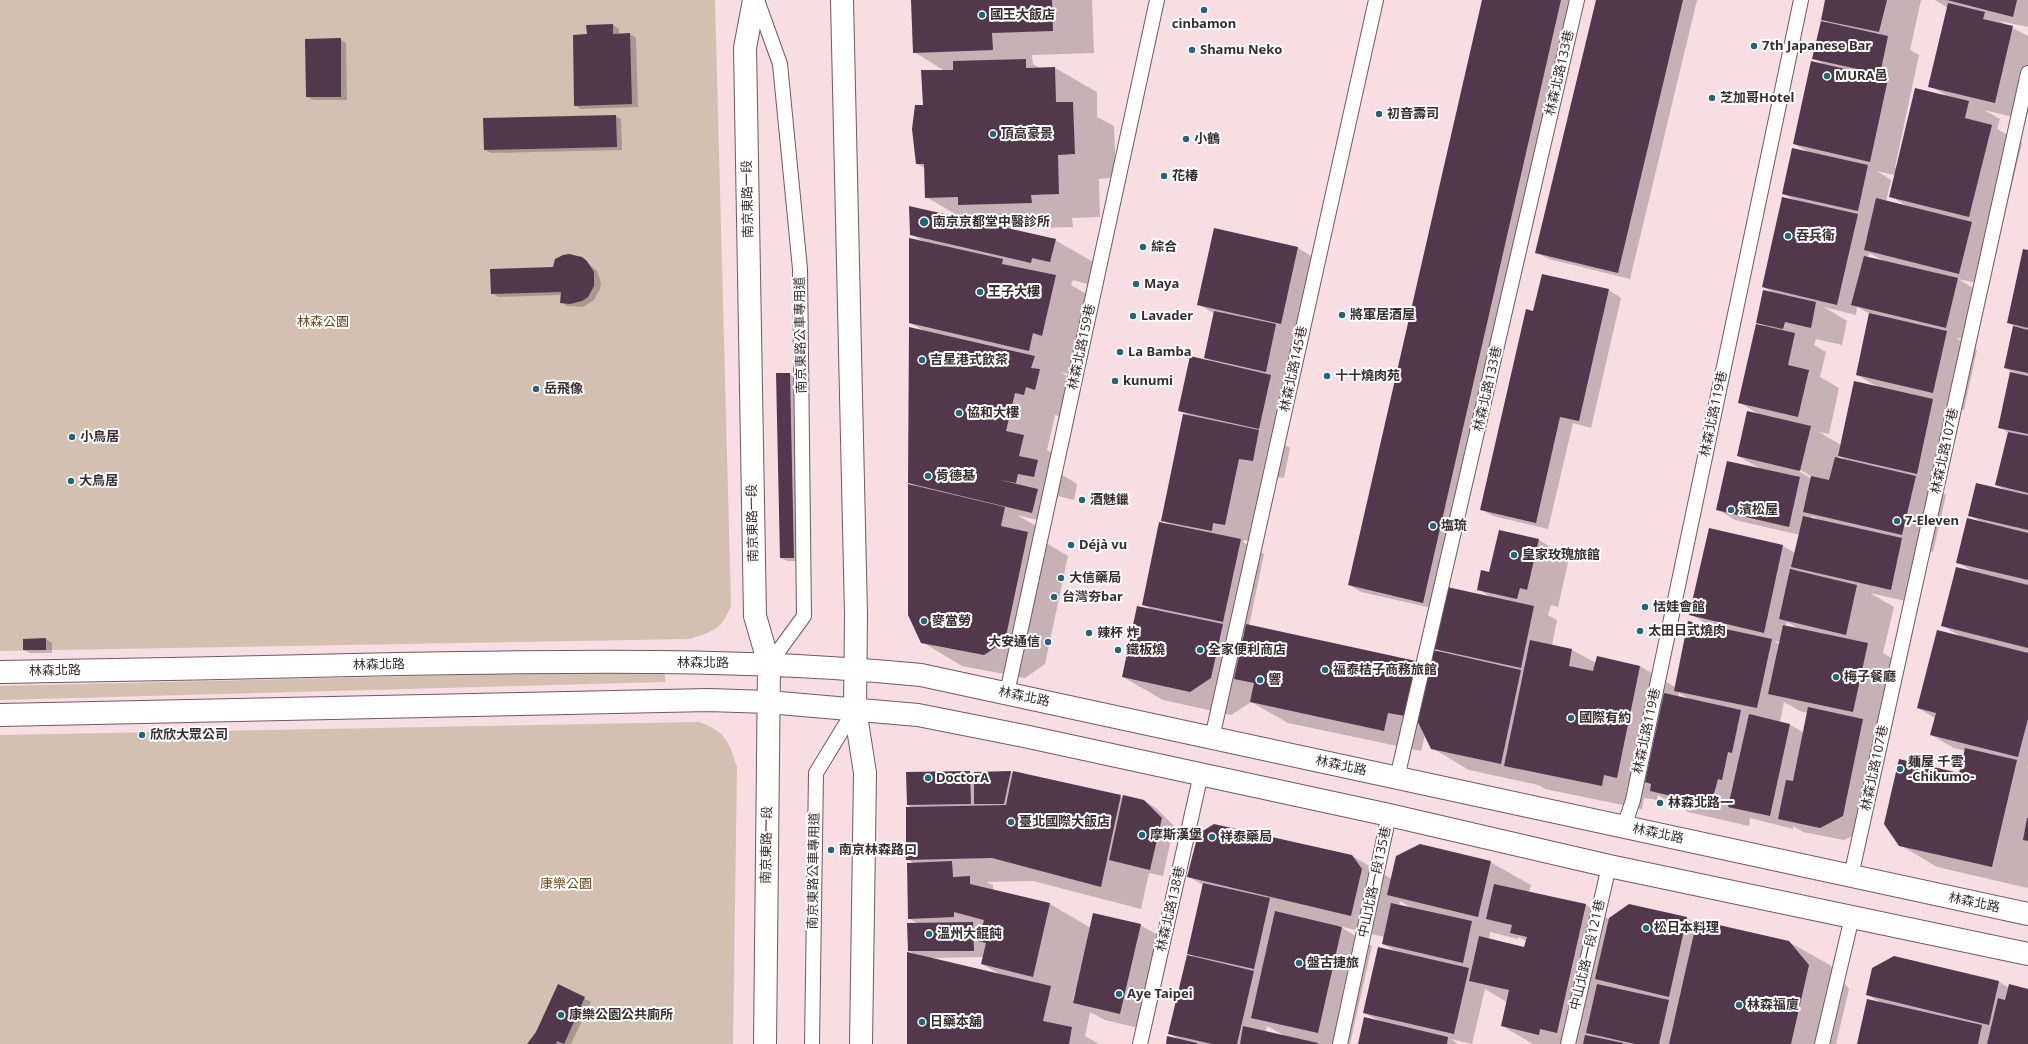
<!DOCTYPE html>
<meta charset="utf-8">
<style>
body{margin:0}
canvas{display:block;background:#f8dde3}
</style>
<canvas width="2028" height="1044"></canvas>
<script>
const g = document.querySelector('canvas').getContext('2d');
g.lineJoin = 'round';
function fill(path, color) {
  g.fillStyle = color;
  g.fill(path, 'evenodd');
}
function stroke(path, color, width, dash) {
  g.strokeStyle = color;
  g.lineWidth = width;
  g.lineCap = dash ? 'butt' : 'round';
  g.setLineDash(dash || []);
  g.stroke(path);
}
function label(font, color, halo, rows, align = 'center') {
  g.font = font + ' "Noto Sans","Noto Sans TC",sans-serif';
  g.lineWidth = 4;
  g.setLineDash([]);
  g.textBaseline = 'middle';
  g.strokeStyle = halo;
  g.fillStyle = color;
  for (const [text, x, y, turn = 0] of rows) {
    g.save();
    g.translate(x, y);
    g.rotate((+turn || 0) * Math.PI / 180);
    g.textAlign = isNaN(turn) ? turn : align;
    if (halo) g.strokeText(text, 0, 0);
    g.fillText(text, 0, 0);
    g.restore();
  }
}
fill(new Path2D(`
 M0 0H715L731 606C721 630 714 631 690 639L0 651Z
 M665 670V682L0 700V686Z
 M699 722C725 731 729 741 737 767L733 1044H0V735Z`), '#d3c0b1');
fill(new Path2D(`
 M912 0H1092L1094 53 1032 55 1033 64 1040 68H1055L1097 92V117L1114 126 1116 177 1099 179 1100 217 1072 218 1073 227 1007 229 1055 240 1095 263 1091 285 1073 280 1071 285 1096 300 1069 374 1060 372 1074 380 1072 389 1080 394 1075 412 1066 410 1064 417 1055 415 1047 450 1064 459 1061 474 1077 484 1074 500 1058 496 1051 523 1017 515 1045 531 1043 541 1068 556 1045 664 1025 678 962 666 922 642 917 487 909 482 923 330 910 323 924 242 911 234 964 219 926 197 925 168 917 164 924 106 945 71 914 52ZM973 221H986L996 226Z
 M1483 0H1575L1436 609 1361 592 1349 585Z
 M1597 0H1697L1630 279 1549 259 1536 252Z
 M1826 0H1921L1910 50 1919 55 1895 167 1897 168 1946 95 1930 86 1948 8 1935 0H2028V27L1999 21 2028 36V110L2026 120 1984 110 2000 119 1997 129 2022 143 2000 234 1990 231 1977 283 1958 279 1981 293 1969 340 1956 338 1977 350 1964 410 1944 406 1956 414 1940 487 1928 485 1946 495 1933 552 1920 549 1914 603 1870 593 1894 607 1883 653 1898 662 1866 829 1844 840 1803 832 1793 826V829L1750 818 1749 826 1688 812 1658 795 1657 800 1644 798 1642 809 1545 789 1538 785 1469 770 1432 748 1425 735 1421 751 1288 723 1251 702 1231 715 1163 700 1123 677 1152 610 1143 605 1171 525 1162 520 1188 415 1179 410 1212 362 1205 358 1215 314 1198 304 1215 230 1298 248 1321 262 1305 336 1291 334 1306 343 1297 389 1294 388 1276 440 1290 448 1284 478 1270 476 1256 542 1244 540 1243 542 1264 554 1249 626 1416 662 1430 670 1442 653 1435 648 1492 598 1478 589 1490 573 1539 540 1569 558 1558 607 1551 605 1548 615 1557 620 1552 645 1572 650 1596 663 1640 666 1675 687 1711 626 1690 614 1710 529 1783 546 1795 553 1800 535 1735 520 1717 509 1761 469 1738 456 1760 415 1739 402 1764 326 1757 322 1775 294 1763 287 1795 200 1783 194 1808 152 1794 144 1825 65 1813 58 1829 23 1822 19ZM1877 171 1895 175 1890 196 1907 206 1886 202 1891 180ZM1869 253 1884 261 1868 258ZM1824 307 1856 315 1857 307 1870 314 1857 375 1878 387 1841 445 1819 432 1829 434 1839 388 1820 377 1826 352 1814 345 1816 339 1842 345 1847 321ZM1839 456 1846 460 1838 459ZM1796 467 1812 477V479L1795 469ZM1812 516 1819 520 1811 519ZM1787 622 1799 629 1785 627ZM1236 633 1244 634V638ZM1773 641 1780 642V644ZM1679 693 1691 700 1678 697ZM1784 702 1800 711 1808 713 1804 733 1789 724 1780 722Z
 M613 25 619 29V34H630L636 38 638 107 581 109 575 105 588 35Z
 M340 39 346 43 347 100H314L307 97Z
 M615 116 621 119 622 150 491 153 485 150Z
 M2028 251V767H2026L2028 768V888L1937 867 1900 845 1960 775 1966 751 1954 748 1931 735 1935 718 1918 708 1960 636 1943 626 1974 572 1957 562 1981 522 1970 515 2005 490 1996 485 2009 433 1999 427 2016 374 2005 368 2014 326 2008 322Z
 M582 258 597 271 601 283 600 289 594 300 583 307 567 306 561 302 562 295 498 297 492 293Z
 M1609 290 1621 298 1591 428 1573 423 1548 529 1493 516 1481 509 1534 312Z
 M789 374 795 377 800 561H787L781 558Z
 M46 639 52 643V653H30L24 650Z
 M970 772 975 775 1010 772 1124 798 1144 801 1156 808 1174 826 1163 876 1149 873 1141 909 1033 881 986 882 993 885V890L1050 904 1091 928 1140 925 1171 942 1151 1031 1105 1020 1090 1012 1085 1036 1099 1044H908L916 955 909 951 918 924 909 918 915 864 907 859 913 808 908 805ZM983 957 982 964 1001 975 929 958ZM1075 991H1077L1075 1001 1073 1000Z
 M1352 856 1392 879 1490 862 1531 885 1529 892 1586 905 1609 919 1629 905 1687 918 1697 924 1789 942 1830 965 1849 989 1836 1044H1533L1502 1026 1507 1002 1485 989 1472 1044 1451 1039 1458 1044H1359L1380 1021 1364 1013 1395 951 1383 944 1384 937 1339 926 1372 946 1350 1044H1167L1180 1040 1170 1034 1196 958 1188 953 1203 885 1189 877ZM1400 901 1410 907 1399 905ZM1490 932 1518 939 1519 937 1526 941 1525 948 1489 939ZM1267 1026 1285 1036 1266 1032Z
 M1894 957 1999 982 2009 988 2028 990V1044H1858L1880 1002 1867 995Z
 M559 986 591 1002 571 1044H528L537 1032Z`), '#0003');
fill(new Path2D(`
 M911 0H1052L1053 31 992 33 993 50 913 53Z
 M1482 0H1561L1423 603 1348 585Z
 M1596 0H1683L1618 273 1535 253Z
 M1825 0H1887L1879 32 1821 20Z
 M1947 0H2017L2013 17Z
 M1948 3 1985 12 1983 19 2013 26 1995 103 1928 87Z
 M1821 21 1888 36 1880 74 1812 59Z
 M613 24V34L630 33 632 104 574 106 573 35 587 34 586 25Z
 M341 38V97H306L305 39Z
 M1026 59V68L1055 67 1056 102H1073L1075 154 1058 155 1059 194 1031 195 1032 203 958 205V197L925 198 924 164H916L912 129 915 105H923L921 70H953V61Z
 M1811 61 1888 79 1870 162 1793 144Z
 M1915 88 1969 101 1965 118 1992 125 1969 217 1889 197Z
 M616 115 617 147 484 150 483 118Z
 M1792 148 1868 165 1858 211 1782 194Z
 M1782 197 1858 214 1837 305 1762 287Z
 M1876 198 1972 222 1959 274 1864 250Z
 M909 206 1056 239 1050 262 1032 258 1031 263 910 235Z
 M1214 228 1298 247 1281 324 1197 305Z
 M909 238 1003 259 1002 264 1056 275 1042 336 1033 333 1029 351 909 323Z
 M2023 249 2028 250V328L2007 323Z
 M569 254 582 257 587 261 594 272V286L588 297 582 301 570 304 560 303 561 292 491 294 490 269 553 267 555 259 563 255Z
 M1864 256 1958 278 1946 328 1851 305Z
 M1542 274 1609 289 1579 421 1560 417 1536 523 1480 510 1526 309 1533 311Z
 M1763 290 1816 302 1811 328 1785 322 1783 329 1756 323Z
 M1214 311 1276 324 1266 372 1204 358Z
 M1869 313 1947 331 1933 393 1856 375Z
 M1756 324 1795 333 1788 365 1809 370 1798 417 1738 403Z
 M2013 326 2028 330V373L2004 368Z
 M909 327 1035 356 1031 368 1040 369 1035 390 1026 387 1024 395 1015 393 1006 431 1024 435 1019 456 1038 460 1034 477 1018 474 1016 483 1000 480 1038 489 1032 513 908 483Z
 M1190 356 1271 375 1259 429 1178 411Z
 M2010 372 2028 376V434L1998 428Z
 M776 373H790L794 558H780Z
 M1854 381 1933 399 1917 474 1838 456Z
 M1747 411 1811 426 1800 471 1737 456Z
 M1183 414 1259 430 1253 461 1239 459 1225 525 1213 523 1212 531 1161 521Z
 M2008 432 2028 436V493L1995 485Z
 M1835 457 1916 476 1902 535 1803 512 1811 476 1829 480Z
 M1727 461 1800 477 1789 527 1716 510Z
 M1976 483 2028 495V530L1968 516Z
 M908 484 1005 507 1001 526 1028 532 1005 641 984 655 921 643 908 615Z
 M1803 516 1902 538 1891 590 1791 567Z
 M1967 518 2028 533V580L1956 563Z
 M1159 522 1241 539 1223 622 1142 605Z
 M1709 528 1783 545 1764 633 1689 615Z
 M1499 530 1539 539 1527 590 1520 588 1517 599 1477 590 1481 570 1489 572Z
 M1956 567 2028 585V648L1941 626Z
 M1790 569 1857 585 1846 635 1779 619Z
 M1447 587 1534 606 1521 668 1434 649Z
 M1137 606 1223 624 1211 678 1190 692 1122 677Z
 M1688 621 1772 639 1757 708 1674 691Z
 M1246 624 1416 661 1405 716 1388 713 1384 731 1250 702 1254 683 1234 679Z
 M1783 625 1868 643 1853 712 1768 694Z
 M1937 630 2028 653V719L2018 757 1930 735 1936 713 1917 708Z
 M46 638V650H23V639Z
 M1530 640 1572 649 1569 666 1593 671 1597 656 1640 666 1617 778 1604 775 1602 786 1504 766Z
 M1433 650 1521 670 1501 764 1431 749 1418 722Z
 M1664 693 1741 710 1732 753 1728 752 1722 780 1718 779 1711 805 1650 791 1651 784 1645 782Z
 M1808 707 1863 719 1843 816 1820 828 1778 819 1786 780 1793 781Z
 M1749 714 1790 724 1770 816 1728 807Z
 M1965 748 2017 760 1992 867 1899 846 1884 824 1899 759 1959 773Z
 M970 771 971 804 907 805 906 772Z
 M1011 771 1004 804H974V772Z
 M1013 771 1121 795 1101 887 992 858 906 860V807L1006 805Z
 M1123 795 1144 800 1162 818 1150 870 1109 860Z
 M2027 818H2028V841L2023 840Z
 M1214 824 1352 855 1362 869 1351 916 1187 877 1198 834Z
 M1420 844 1491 861 1478 917 1387 895 1396 856Z
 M952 861 953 877 970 876V884L1050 903 1033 977 981 964 986 943 978 941 984 920 954 912V917L908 919 907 863Z
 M1203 883 1270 898 1254 969 1187 954Z
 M1494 884 1586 904 1557 1033 1540 1029 1539 1035 1501 1026 1509 990 1469 981 1479 936 1524 947 1527 937 1510 933 1512 925 1486 919Z
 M1391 903 1472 921 1463 963 1382 944Z
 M1629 904 1687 917 1669 997 1595 979 1609 918Z
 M1275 911 1342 927 1318 1033 1251 1018Z
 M1093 913 1141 924 1120 1014 1073 1003Z
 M1697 920 1789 941 1809 965 1791 1044H1669Z
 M973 922 974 951H908L907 923Z
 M1378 947 1469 968 1454 1034 1363 1013Z
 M907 952 1051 986 1043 1021 1072 1027 1069 1044H907Z
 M1187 955 1254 971 1237 1044H1212L1168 1034Z
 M1894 956 1999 981 1989 1025 1866 995 1872 968Z
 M558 984 585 997 564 1044 557 1041 556 1044H527L536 1032Z
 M1597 984 1669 1000 1659 1044H1635L1586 1033Z
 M2009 984 2028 989V1044H1987L1998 998 2005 1000Z
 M1867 999 1982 1025 1978 1044H1857Z
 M1364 1017 1448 1037 1447 1044H1358Z
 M1243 1026 1318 1043V1044H1240Z
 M1585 1035 1623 1043V1044H1583Z
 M1167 1036 1197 1043V1044H1166Z`), '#52384d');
const lane = new Path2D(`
 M757 0 780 64 800 269 804 616 769 664
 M1007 693 1157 0
 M1212 738 1376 0
 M1397 778 1577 0
 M1624 827 1633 800 1801 0
 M1851 876 2028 73
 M812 1044 816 773 855 709
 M1140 1044 1201 774
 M1340 1044 1389 815
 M1568 1044 1609 866
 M1822 1044 1852 917`);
const secondary = new Path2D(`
 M754 0 745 48 755 616 769 664 765 1044
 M842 0 856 614 855 709 865 773 861 1044
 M0 672C133 670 265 667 398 664 572 661 747 658 921 675L2028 914
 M0 715 709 700 768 702 918 715 1024 736 1389 815 1609 866 2028 954`);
stroke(lane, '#715a5f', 16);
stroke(secondary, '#715a5f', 24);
stroke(lane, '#fff', 14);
stroke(secondary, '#fff', 22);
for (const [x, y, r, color] of [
 [1204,10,4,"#216876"],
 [982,15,4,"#216876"],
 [1754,46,4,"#216876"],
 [1192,50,4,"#216876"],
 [1827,76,4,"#216876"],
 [1712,98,4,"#216876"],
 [1379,114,4,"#216876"],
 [993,134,4,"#216876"],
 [1186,139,4,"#216876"],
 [1164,176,4,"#216876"],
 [924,222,5,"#216876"],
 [1788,236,4,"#216876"],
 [1143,247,4,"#216876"],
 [1136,284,4,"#216876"],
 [980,292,4,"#216876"],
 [1342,315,4,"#216876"],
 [1133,316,4,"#216876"],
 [1120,352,4,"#216876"],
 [922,360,4,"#216876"],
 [1327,376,4,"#216876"],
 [1115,381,4,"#216876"],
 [536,389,4,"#216876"],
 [959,413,4,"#216876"],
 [72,437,4,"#216876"],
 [928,476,4,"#216876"],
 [71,481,4,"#216876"],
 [1082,500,4,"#216876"],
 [1731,510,4,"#216876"],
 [1897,521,4,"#216876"],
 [1433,526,4,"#216876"],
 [1071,545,4,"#216876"],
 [1514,555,4,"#216876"],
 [1061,578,4,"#216876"],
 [1054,597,4,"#216876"],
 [1645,607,4,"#216876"],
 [924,621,4,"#216876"],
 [1640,631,4,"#216876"],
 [1089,633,4,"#216876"],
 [1048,642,4,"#216876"],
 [1118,650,4,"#216876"],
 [1200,650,4,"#216876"],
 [1325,670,4,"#216876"],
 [1836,677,4,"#216876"],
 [1260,680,4,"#216876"],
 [1571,718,4,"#216876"],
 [142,735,4,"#216876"],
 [1900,769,4,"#216876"],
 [928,778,4,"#216876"],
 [1660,803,4,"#216876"],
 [1011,822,4,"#216876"],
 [1142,835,4,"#216876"],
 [1212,837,4,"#216876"],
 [831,850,4,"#216876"],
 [1646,928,4,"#216876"],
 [929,934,4,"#216876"],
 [1299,963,4,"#216876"],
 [1119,994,4,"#216876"],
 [1739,1005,4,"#216876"],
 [561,1015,4,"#216876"],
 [922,1022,4,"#216876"]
]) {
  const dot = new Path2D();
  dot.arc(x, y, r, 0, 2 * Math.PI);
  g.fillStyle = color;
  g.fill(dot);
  stroke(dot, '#fff', 1.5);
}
label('bold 13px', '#372c2f', '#fff', [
 ["國王大飯店",990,15],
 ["cinbamon",1204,24,"center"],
 ["7th Japanese Bar",1762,46],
 ["Shamu Neko",1200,50],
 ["MURA邑",1835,76],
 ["芝加哥Hotel",1720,98],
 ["初音壽司",1387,114],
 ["頂高豪景",1001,134],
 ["小鶴",1194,139],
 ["花椿",1172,176],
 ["南京京都堂中醫診所",933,222],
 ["吞兵衛",1796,236],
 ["綜合",1151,247],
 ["Maya",1144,284],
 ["王子大樓",988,292],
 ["將軍居酒屋",1350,315],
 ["Lavader",1141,316],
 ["La Bamba",1128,352],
 ["吉星港式飲茶",930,360],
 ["十十燒肉苑",1335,376],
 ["kunumi",1123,381],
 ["岳飛像",544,389],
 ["協和大樓",967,413],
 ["小鳥居",80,437],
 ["肯德基",936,476],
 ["大鳥居",79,481],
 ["酒魅鑞",1090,500],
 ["濱松屋",1739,510],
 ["7-Eleven",1905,521],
 ["塩琉",1441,526],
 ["Déjà vu",1079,545],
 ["皇家玫瑰旅館",1522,555],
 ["大信藥局",1069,578],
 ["台灣夯bar",1062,597],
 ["恬娃會館",1653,607],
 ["麥當勞",932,621],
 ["太田日式燒肉",1648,631],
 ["辣杯 炸",1097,633],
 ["大安通信",1040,642,"right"],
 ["鐵板燒",1126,650],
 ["全家便利商店",1208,650],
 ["福泰桔子商務旅館",1333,670],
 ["梅子餐廳",1844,677],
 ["響",1268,680],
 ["國際有約",1579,718],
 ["欣欣大眾公司",150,735],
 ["麺屋 千雲",1908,762],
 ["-Chikumo-",1908,777],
 ["DoctorA",936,778],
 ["林森北路一",1668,803],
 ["臺北國際大飯店",1019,822],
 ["摩斯漢堡",1150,835],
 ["祥泰藥局",1220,837],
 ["南京林森路口",839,850],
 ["松日本料理",1654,928],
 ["溫州大餛飩",937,934],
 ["盤古捷旅",1307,963],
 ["Aye Taipei",1127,994],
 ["林森福廈",1747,1005],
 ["康樂公園公共廁所",569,1015],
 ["日藥本舖",930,1022]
], 'left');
label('13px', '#372c2f', '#fff', [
 ["林森北路133巷",1560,73,-77],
 ["南京東路一段",748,199,-91],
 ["南京東路公車專用道",801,335,-91],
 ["林森北路159巷",1082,347,-78],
 ["林森北路145巷",1294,369,-78],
 ["林森北路133巷",1488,389,-77],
 ["林森北路119巷",1714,414,-78],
 ["林森北路107巷",1945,451,-78],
 ["南京東路一段",753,523,-91],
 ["林森北路",703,663],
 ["林森北路",379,665,-1],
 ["林森北路",55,671,-1],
 ["林森北路",1024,697,12],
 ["林森北路119巷",1647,731,-78],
 ["林森北路",1341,766,12],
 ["林森北路107巷",1875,768,-78],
 ["林森北路",1658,834,12],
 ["南京東路一段",767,845,-89],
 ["南京東路公車專用道",814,871,-89],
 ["中山北路一段135巷",1375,882,-78],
 ["林森北路",1974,903,12],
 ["林森北路138巷",1171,909,-77],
 ["中山北路一段121巷",1588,955,-77]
]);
label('13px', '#70471e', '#fff', [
 ["林森公園",323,322],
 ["康樂公園",566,884]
]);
</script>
